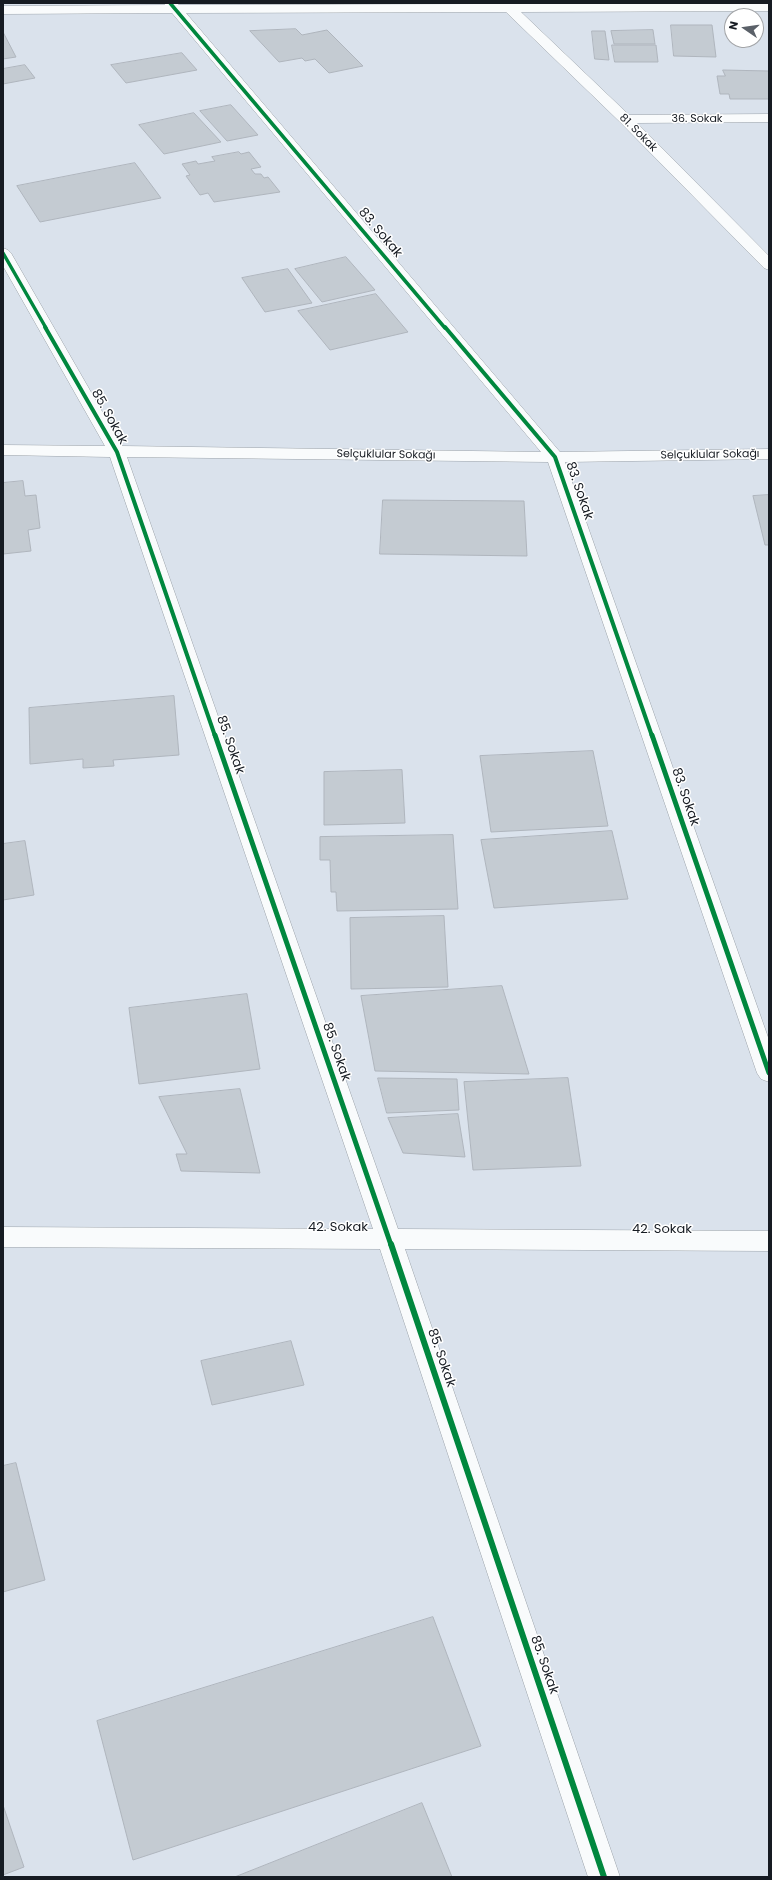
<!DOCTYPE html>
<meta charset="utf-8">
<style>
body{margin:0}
#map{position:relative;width:772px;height:1880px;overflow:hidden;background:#dae2ec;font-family:Poppins,sans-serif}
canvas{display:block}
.frame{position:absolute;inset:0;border:4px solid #161b22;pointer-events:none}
.north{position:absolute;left:724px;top:8px;width:40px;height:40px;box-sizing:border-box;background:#fff;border:1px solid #a2a4a7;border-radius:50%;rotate:283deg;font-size:11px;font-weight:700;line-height:16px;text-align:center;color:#161b22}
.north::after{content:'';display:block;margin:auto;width:14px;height:18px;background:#5b6169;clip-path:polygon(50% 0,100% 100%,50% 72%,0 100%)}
</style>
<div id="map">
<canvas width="772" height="1880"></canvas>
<div class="frame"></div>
<div class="north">N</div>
</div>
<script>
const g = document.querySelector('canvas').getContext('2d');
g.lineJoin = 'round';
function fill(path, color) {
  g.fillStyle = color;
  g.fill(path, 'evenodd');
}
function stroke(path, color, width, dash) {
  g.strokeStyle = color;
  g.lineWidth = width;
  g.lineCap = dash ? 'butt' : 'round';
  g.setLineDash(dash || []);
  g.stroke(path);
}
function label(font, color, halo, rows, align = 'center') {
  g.font = font + ' Poppins,sans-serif';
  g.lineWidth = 3;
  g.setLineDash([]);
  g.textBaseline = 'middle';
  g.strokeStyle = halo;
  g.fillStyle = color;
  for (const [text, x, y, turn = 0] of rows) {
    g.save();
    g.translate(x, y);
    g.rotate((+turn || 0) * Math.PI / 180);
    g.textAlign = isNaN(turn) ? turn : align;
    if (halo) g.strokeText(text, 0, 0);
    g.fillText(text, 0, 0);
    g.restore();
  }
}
const building = new Path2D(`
 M671 25H712L716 57 674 56Z
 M296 29 302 35 327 30 363 66 329 73 315 59 305 61 302 58 279 62 250 31Z
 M653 30 655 44H614L611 31Z
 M592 31H605L609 60 595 59Z
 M3 33V32L16 57 3 59Z
 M612 45H656L658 62H615Z
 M182 53 197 70 126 83 111 65Z
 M25 65 35 78 3 84V69Z
 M723 70 769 71V99H730L729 94H720L717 76H725Z
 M231 105 258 135 227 141 200 111Z
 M194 113 221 142 164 154 139 125Z
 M239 152 241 154 249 152 261 167 251 169 255 174H261L264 178 268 177 280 192 214 202 208 193 200 195 186 176 190 175 182 164 196 161 198 164 215 161 212 157Z
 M135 163 161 198 40 222 17 186Z
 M346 257 375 290 322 302 295 269Z
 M288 269 312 303 265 312 242 278Z
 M376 294 408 332 330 350 298 311Z
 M23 481 25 496 36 495 40 528 28 530 31 551 3 554V483Z
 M769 495V545H765L753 496Z
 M383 500 524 501 527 556 380 554Z
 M174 696 179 755 113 760 114 766 83 768V759L30 764 29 708Z
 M593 751 608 826 491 832 480 756Z
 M402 770 405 823 324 825V772Z
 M612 831 628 899 494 908 481 840Z
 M453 835 458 909 337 911 336 892H331L330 860H320V837Z
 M25 841 34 895 3 900V844Z
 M444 916 448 987 351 989 350 918Z
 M502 986 529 1074 375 1071 361 996Z
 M247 994 260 1069 139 1084 129 1008Z
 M378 1078 457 1079 459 1110 387 1113Z
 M568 1078 581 1166 473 1170 464 1082Z
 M240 1089 260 1173 181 1171 176 1154H187L159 1097Z
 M458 1114 465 1157 403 1153 388 1118Z
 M291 1341 304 1385 212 1405 201 1361Z
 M16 1463 45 1580 3 1592V1466Z
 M433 1617 481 1746 133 1860 97 1721Z
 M422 1803 452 1877H235Z
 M3 1805 24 1867 3 1875Z`);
fill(building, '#c4cbd2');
stroke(building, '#afb5bd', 1);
const minor = new Path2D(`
 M164 3H177L179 5 769 3V11L521 12 629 115 769 114V122L637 123 769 256V270L764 268 620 122 506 12 186 13 560 452 769 449V459L565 462 769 1040V1082L761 1079 757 1073 548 462 127 457 398 1229 769 1231V1251L405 1249 620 1877H588L380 1249 3 1247V1227L373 1229 110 457 3 455V445L105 446 3 266V248L8 250 11 253 122 446 541 452 172 13 3 14V6L165 5Z`);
stroke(minor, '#9ba2a9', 1);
fill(minor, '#f9fbfc');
stroke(new Path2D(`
 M170 3 445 328
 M3 253 46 328`), '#00873e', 3.5);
stroke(new Path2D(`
 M45 327 117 452 215 736
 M445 327 555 457 652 736`), '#00873e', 4);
stroke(new Path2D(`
 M215 735 391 1245
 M652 735 769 1073`), '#00873e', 5);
stroke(new Path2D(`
 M391 1244 604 1877`), '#00873e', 6);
label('11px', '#161b22', '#fff', [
 ["36. Sokak",697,119],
 ["81. Sokak",638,133,45],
 ["Selçuklular Sokağı",386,455,1],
 ["Selçuklular Sokağı",710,455,-1]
]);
label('13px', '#161b22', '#fff', [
 ["83. Sokak",380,233,50],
 ["85. Sokak",109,417,61],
 ["83. Sokak",579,491,71],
 ["85. Sokak",230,745,71],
 ["83. Sokak",685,797,71],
 ["85. Sokak",336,1052,71],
 ["42. Sokak",338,1228],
 ["42. Sokak",662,1230],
 ["85. Sokak",441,1358,71],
 ["85. Sokak",544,1665,71]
]);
</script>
